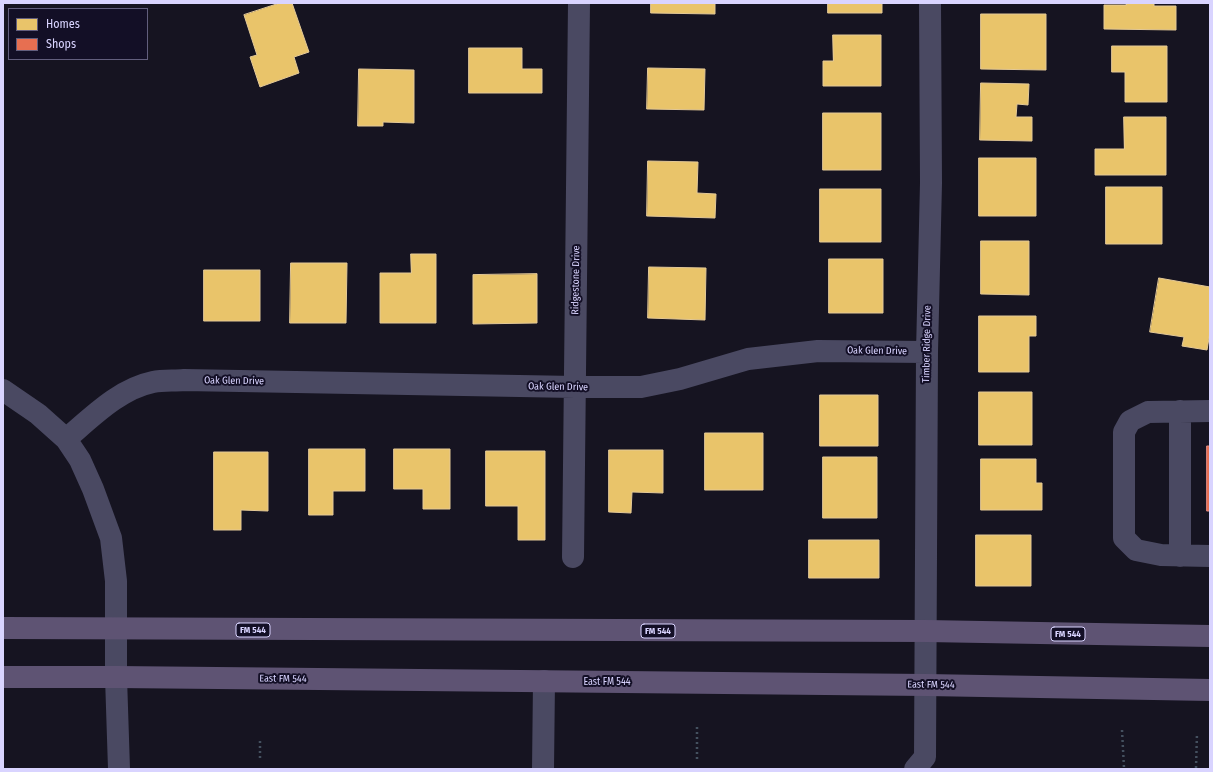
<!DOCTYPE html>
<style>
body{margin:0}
#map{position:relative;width:1213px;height:772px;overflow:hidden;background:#161421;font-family:"Fira Sans Condensed",sans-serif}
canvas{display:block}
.frame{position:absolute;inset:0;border:4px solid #d9d4ff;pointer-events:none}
.legend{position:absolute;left:8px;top:8px;width:140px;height:52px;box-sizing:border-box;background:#130f26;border:1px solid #625e7d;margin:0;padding:5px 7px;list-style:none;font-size:12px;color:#d9d4ff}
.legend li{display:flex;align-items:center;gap:8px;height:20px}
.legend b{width:20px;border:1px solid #625e7d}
</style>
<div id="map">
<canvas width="1213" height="772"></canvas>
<div class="frame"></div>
<ul class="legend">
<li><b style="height:11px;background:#e9c46a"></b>Homes</li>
<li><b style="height:11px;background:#e76f51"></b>Shops</li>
</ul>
</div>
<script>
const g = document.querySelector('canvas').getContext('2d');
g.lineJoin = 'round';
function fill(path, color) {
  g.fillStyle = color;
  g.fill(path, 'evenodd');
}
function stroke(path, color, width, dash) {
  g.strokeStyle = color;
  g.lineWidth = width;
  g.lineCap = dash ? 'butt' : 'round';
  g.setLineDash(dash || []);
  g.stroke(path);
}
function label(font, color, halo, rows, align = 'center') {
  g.font = font + ' "Fira Sans Condensed",sans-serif';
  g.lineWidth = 4;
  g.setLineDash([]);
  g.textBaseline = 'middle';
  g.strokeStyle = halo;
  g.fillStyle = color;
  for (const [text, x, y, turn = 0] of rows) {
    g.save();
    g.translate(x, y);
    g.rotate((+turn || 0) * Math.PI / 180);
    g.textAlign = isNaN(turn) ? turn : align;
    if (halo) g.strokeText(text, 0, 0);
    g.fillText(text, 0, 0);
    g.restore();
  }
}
const homes = new Path2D(`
 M280 3H292L309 52 294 57 299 73 260 87 250 57 257 55 244 15Z
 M651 3H715V14L651 13Z
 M828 3H882V13H828Z
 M1126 3H1154V6H1176V30L1104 29V5H1126Z
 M981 14H1046V70L981 69Z
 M833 35H881V86H823V61H833Z
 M1112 46H1167V102H1125V72H1112Z
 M469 48H522V69H542V93H469Z
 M648 68 705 69 704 110 647 109Z
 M359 69 414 70V123L383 122V126H358Z
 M981 83 1029 84 1028 105 1017 104 1016 117H1032V141L980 140Z
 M823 113H881V170H823Z
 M1124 117H1166V175H1095V149H1124Z
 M979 158H1036V216H979Z
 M648 161 698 162 697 193 716 194 715 218 647 216Z
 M1106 187H1162V244H1106Z
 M820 189H881V242H820Z
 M981 241H1029V295L981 294Z
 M411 254H436V323H380V273H411Z
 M829 259H883V313H829Z
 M291 263H347L346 323H290Z
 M649 267 706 268 705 320 648 318Z
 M204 270H260V321H204Z
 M537 274V323L473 324V275Z
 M1159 278 1210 287V332L1207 350 1182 346 1184 337 1150 332Z
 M979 316H1036V336H1029V372H979Z
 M979 392H1032V445H979Z
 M820 395H878V446H820Z
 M705 433H763V490H705Z
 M309 449H365V491H333V515H309Z
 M394 449H450V509H423V489H394Z
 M609 450H663V493L632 492 631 513 609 512Z
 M486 451H545V540H518V506H486Z
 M214 452H268V511L241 510V530H214Z
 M823 457H877V518H823Z
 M981 459H1036V483H1042V510H981Z
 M976 535H1031V586H976Z
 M809 540H879V578H809Z`);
fill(homes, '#e9c46a');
stroke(homes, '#e4c997', 1);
const shops = new Path2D(`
 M1207 446H1210V511H1207Z`);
fill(shops, '#e76f51');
stroke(shops, '#e38d85', 1);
stroke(new Path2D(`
 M697 727V760
 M1122 730 1124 768
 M260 741V759
 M1196 768 1197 733`), '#44505f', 2.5, [2, 3]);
stroke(new Path2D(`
 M3 390 38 414 66 439 80 460 93 489 111 538 116 581V677L119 769
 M1180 411V556
 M1210 411 1148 412 1130 421 1124 432V538L1136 550 1161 555 1210 556
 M66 439C92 417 119 389 153 382 163 380 174 381 184 380L575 387H641L680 379 748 359 818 351 927 352
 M573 557 579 3
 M543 769 544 681
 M915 769 925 757 927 352 931 183 930 3`), '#4a4962', 22);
stroke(new Path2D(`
 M3 628 926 631 1210 636
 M3 677H116L926 685 1210 690`), '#5e5373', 22);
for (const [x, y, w] of [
 [253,630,34],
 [658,631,34],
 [1068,634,34]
]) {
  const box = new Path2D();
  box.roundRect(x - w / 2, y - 7, w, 14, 3);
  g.fillStyle = '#130f26';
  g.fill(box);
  stroke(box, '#d9d4ff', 1);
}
label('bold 9px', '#d9d4ff', null, [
 ["FM 544",253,630],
 ["FM 544",658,631],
 ["FM 544",1068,634]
]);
label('10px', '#d9d4ff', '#130f26', [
 ["Ridgestone Drive",576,280,-89],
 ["Timber Ridge Drive",927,344,-89],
 ["Oak Glen Drive",877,351,1],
 ["Oak Glen Drive",234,381,1],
 ["Oak Glen Drive",558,387,1],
 ["East FM 544",283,679,1],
 ["East FM 544",607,682],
 ["East FM 544",931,685,1]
]);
</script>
